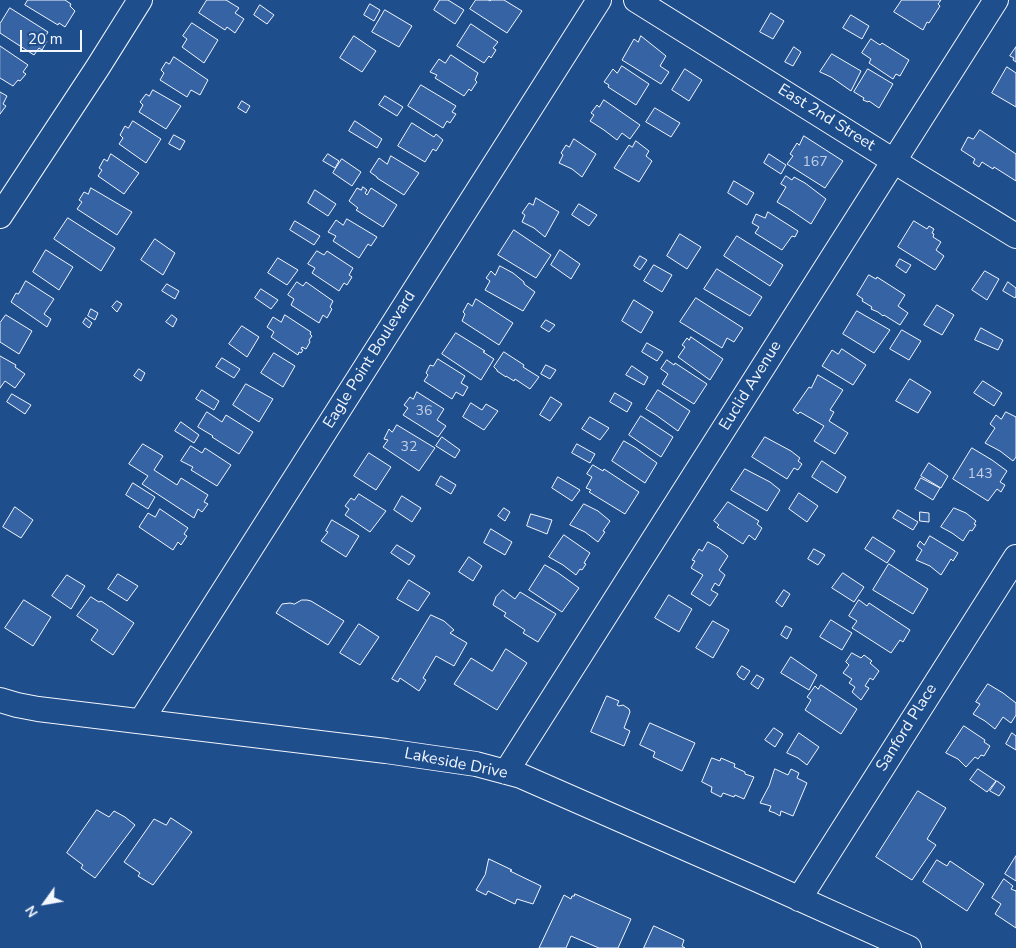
<!DOCTYPE html>
<style>
body{margin:0}
#map{position:relative;width:1016px;height:948px;overflow:hidden;background:#1f4e8c;font-family:"Nunito Sans",sans-serif}
canvas{display:block}
.north{position:absolute;left:20px;top:878px;width:50px;height:50px;-webkit-text-stroke:4px #1f4e8c;paint-order:stroke;rotate:238deg;font-size:14px;font-weight:700;line-height:20px;text-align:center;color:#f2f6ff}
.north::after{content:'';display:block;margin:auto;width:18px;height:22px;background:#f2f6ff;clip-path:polygon(50% 0,100% 100%,50% 72%,0 100%)}
.scale{position:absolute;left:20px;top:30px;width:62px;height:22px;box-sizing:border-box;border:2px solid #f2f6ff;border-top:0;padding-left:6px;font-size:15px;line-height:18px;white-space:nowrap;color:#f2f6ff;-webkit-text-stroke:4px #1f4e8c;paint-order:stroke}
</style>
<div id="map">
<canvas width="1016" height="948"></canvas>
<div class="north">N</div>
<div class="scale">20 m</div>
</div>
<script>
const g = document.querySelector('canvas').getContext('2d');
g.lineJoin = 'round';
function fill(path, color) {
  g.fillStyle = color;
  g.fill(path, 'evenodd');
}
function stroke(path, color, width, dash) {
  g.strokeStyle = color;
  g.lineWidth = width;
  g.lineCap = dash ? 'butt' : 'round';
  g.setLineDash(dash || []);
  g.stroke(path);
}
function label(font, color, halo, rows, align = 'center') {
  g.font = font + ' "Nunito Sans",sans-serif';
  g.lineWidth = 4;
  g.setLineDash([]);
  g.textBaseline = 'middle';
  g.strokeStyle = halo;
  g.fillStyle = color;
  for (const [text, x, y, turn = 0] of rows) {
    g.save();
    g.translate(x, y);
    g.rotate((+turn || 0) * Math.PI / 180);
    g.textAlign = isNaN(turn) ? turn : align;
    if (halo) g.strokeText(text, 0, 0);
    g.fillText(text, 0, 0);
    g.restore();
  }
}
const building = new Path2D(`
 M28 0H65L71 4 70 6 75 11 65 27 59 23 58 25 25 5Z
 M207 0H226L239 8 235 13 244 19 235 33 227 27 225 30 199 13Z
 M440 0H448L464 10 455 24 434 10Z
 M476 0H488L490 1 491 0H504L522 11 507 33 470 9Z
 M902 0H941L938 4 940 6 929 23 927 22 923 30 894 12Z
 M370 4 380 10 374 21 364 15Z
 M260 5 274 15 267 24 254 15Z
 M10 8 48 32 44 39 47 41 42 50 39 48 34 55 0 33V24Z
 M385 10 412 26 399 47 372 32Z
 M771 13 784 21 773 39 760 32Z
 M851 15 869 26 862 39 843 28Z
 M192 23 218 40 204 63 182 47 187 39 183 36Z
 M471 24 498 42 493 48 496 50 491 58 489 56 484 63 457 46Z
 M354 36 376 51 362 72 340 58Z
 M641 36 666 56 660 66 669 72 661 84 622 60 634 39 638 42Z
 M871 39 880 45 882 43 909 60 900 76 896 74 893 79 869 63 871 59 862 53Z
 M0 46 28 65 23 72 26 74 20 81 18 80 13 86 0 78Z
 M794 47 801 52 793 66 785 62Z
 M1016 47V62L1013 60 1014 58 1010 56Z
 M832 54 861 71 851 91 831 77 820 72Z
 M451 55 478 73 475 80 477 82 471 91 469 89 464 96 435 78 437 75 430 72 439 59 445 63Z
 M174 57 208 80 200 95 191 90 187 97 160 80 164 73 161 70 166 62 169 64Z
 M622 66 649 84 636 105 608 87 609 85 604 82 613 69 617 73Z
 M1007 67 1016 73V107L992 93Z
 M685 69 702 80 689 101 672 90Z
 M868 69 893 84 879 108 869 101 868 102 863 100 864 98 854 92Z
 M421 85 456 106 452 112 456 114 450 123 447 121 443 128 408 106Z
 M153 90 181 106 166 129 139 112 143 105 140 102 146 94 149 96Z
 M0 92 7 96 3 104 6 106 0 114Z
 M385 96 403 107 397 116 379 105Z
 M604 100 640 125 630 139 622 133 617 140 604 130 590 121 594 115 591 113 597 105 599 107Z
 M242 101 250 106 246 113 238 108Z
 M655 108 680 123 671 137 646 122Z
 M133 121 161 139 146 163 119 144 123 138 120 135 125 126 128 128Z
 M355 121 382 139 377 148 349 131Z
 M412 123 434 137 436 134 443 140 436 151 433 149 425 162 398 146Z
 M980 130 1016 154V181L994 167 993 169 982 162 979 167 973 163 975 159 961 150 968 137 973 139Z
 M174 135 185 141 180 150 169 144Z
 M804 136 843 161 825 188 787 164 793 156 790 154 797 143 799 145Z
 M574 139 596 154 582 177 572 169 559 163 563 155 561 153 566 145 569 147Z
 M636 141 649 151 646 156 652 161 639 182 614 168 629 145 632 147Z
 M111 154 139 173 124 194 98 176 102 170 99 168 104 159 107 161Z
 M328 154 339 161 335 168 323 161Z
 M769 154 786 165 781 174 764 163Z
 M391 156 419 173 404 195 377 178V177L370 172 379 158 387 164Z
 M342 159 361 172 352 186 333 173Z
 M786 176 792 180 794 177 805 183 826 199 811 224 789 209 777 202 786 187 781 184Z
 M734 181 754 193 747 205 728 193Z
 M363 187 367 190 365 193 367 195 371 188 397 205 383 227 356 210 358 208 349 201 357 188 361 190Z
 M91 188 132 212 117 235 77 209 82 202 79 200 84 192 88 194Z
 M315 190 336 204 328 216 308 203Z
 M536 198 559 212 545 237 534 228 522 222 525 215 522 213 529 203 533 205Z
 M579 204 597 215 589 226 572 215Z
 M768 212 798 231 795 237 792 236 782 250 755 233 759 227 752 223 756 214 765 218Z
 M68 218 115 248 101 271 54 239Z
 M347 219 377 237 371 246 368 244 359 258 333 241 336 236 328 232 336 220 343 225Z
 M295 221 320 236 314 245 290 230Z
 M914 221 927 229 929 226 934 229 932 233 934 234 933 237 941 242 936 250 944 256 935 270 898 247Z
 M514 230 551 255 536 278 498 255Z
 M680 234 701 247 687 269 667 256Z
 M737 236 783 265 770 286 724 256Z
 M155 239 175 253 163 275 141 260Z
 M46 250 73 267 59 290 33 272Z
 M560 250 580 264 571 279 551 265Z
 M317 251 324 255 327 251 353 268 349 275 352 277 347 285 344 283 339 291 312 273 315 268 308 264Z
 M640 256 647 260 640 270 634 266Z
 M278 258 298 270 287 285 268 273Z
 M900 259 911 265 906 273 896 266Z
 M654 265 672 275 662 292 644 281Z
 M500 266 513 273 524 282V284L535 292 523 311 485 290 490 281 486 278 491 271 495 275Z
 M717 269 762 297 750 316 704 289Z
 M985 271 999 279 987 300 972 290Z
 M869 275 876 279 877 277 905 295 898 306 908 313 900 325 884 315 883 316 878 312 871 309 872 307 862 301 863 299 857 295Z
 M26 281 54 299 44 314 51 319 47 327 11 302 16 293 18 294Z
 M297 282 303 286 306 282 333 301 330 307 332 309 327 318 323 315 319 323 291 305 294 299 288 295Z
 M1008 282 1016 288V296L1015 298 1003 291Z
 M167 284 179 291 175 299 162 291Z
 M261 289 278 300 271 309 255 298Z
 M696 298 743 328 734 342 727 338 722 348 680 322Z
 M476 299 513 323 499 345 462 321 465 314 463 312 468 303 472 306Z
 M634 300 653 312 641 333 622 321Z
 M117 301 122 304 117 312 112 307Z
 M937 305 954 315 942 335 924 325Z
 M91 309 98 313 95 320 88 316Z
 M857 311 890 330 874 353 843 334Z
 M6 315 32 331 19 354 0 342V323Z
 M172 315 177 319 173 327 166 322Z
 M285 315 311 332 310 334 312 336 309 340 310 342 306 349 302 347 301 349 303 350 301 353 299 352 298 355 271 337 274 332 267 327 273 317 281 322Z
 M86 318 92 323 89 328 83 323Z
 M546 320 555 325 549 332 541 327Z
 M242 326 259 337 247 357 229 344Z
 M981 328 1003 340 998 350 975 340Z
 M902 330 921 341 909 360 890 349Z
 M456 333 485 351 483 352 494 359 481 380 442 354Z
 M691 337 723 359 710 380 678 357 685 347 682 345 687 338 689 340Z
 M647 343 663 352 657 361 642 352Z
 M842 349 866 365 853 385 822 366 832 350 838 354Z
 M504 352 524 365 523 367 539 377 530 389 515 379 514 381 506 376V377L497 371V370L494 367Z
 M274 353 295 366 283 387 261 373Z
 M0 356 16 365 15 367 25 374 15 388 5 381 0 388Z
 M222 358 240 369 234 378 216 367Z
 M438 359 465 376 461 383 468 387 463 396 456 392 452 399 424 381 428 375 426 373 430 365 433 366Z
 M667 360 674 365 675 363 707 384 694 404 662 384 668 374 661 369Z
 M546 365 556 370 550 379 541 374Z
 M632 366 648 377 644 385 626 375Z
 M139 369 145 373 141 381 134 376Z
 M818 375 843 390 830 410 834 412 829 421 848 433 835 454 814 441 824 426 800 412 798 414 793 410 809 387 811 388Z
 M910 379 931 392 918 413 896 401Z
 M983 381 1002 393 994 406 974 393Z
 M246 384 273 399 259 422 233 405Z
 M202 390 219 401 214 410 196 399Z
 M658 390 669 397 690 411 678 431 656 415 646 409Z
 M417 392 444 409 437 420 446 426 438 437 403 415 408 408 404 405 410 397 413 399Z
 M615 393 632 403 627 412 610 402Z
 M12 394 31 405 25 414 7 402Z
 M551 397 562 404 550 421 540 415Z
 M471 403 482 410 486 404 498 411 484 430 463 417Z
 M207 412 222 422 226 415 253 432 239 454 212 437 213 436 198 427Z
 M1006 412 1016 417V457L1013 461 1000 451 985 443 995 428 990 424 996 415 1001 419Z
 M641 416 673 437 661 457 629 435Z
 M590 417 609 428 600 440 582 429Z
 M181 422 199 435 194 443 175 431Z
 M397 425 435 448 419 471 383 447 388 440 384 439 389 429 392 432Z
 M442 437 460 450 455 458 436 446Z
 M765 437 791 451 800 458 798 461 802 464 798 470 794 468 787 479 752 457Z
 M624 441 636 448 657 463 645 483 612 461Z
 M143 444 163 456 154 470 177 485 181 478 208 495 204 502 208 504 202 512 198 509 194 518 142 484 148 476 129 464Z
 M577 444 595 454 590 463 572 453Z
 M191 446 202 453 205 448 231 465 217 486 191 470 193 467 181 461Z
 M972 448 992 460 1007 471 1000 482 1005 485 1001 492 997 489 988 501 953 479Z
 M369 453 391 467 376 490 354 476Z
 M822 461 846 477 837 493 812 477Z
 M929 463 948 476 941 488 921 476Z
 M593 465 603 471 604 469 639 492 625 514 589 492 591 490 586 488 592 477 587 474Z
 M745 469 770 482 780 490 767 511 731 490Z
 M441 476 456 485 451 494 436 485Z
 M558 477 580 490 572 501 552 488Z
 M921 478 940 488 933 500 915 489Z
 M133 483 155 497 148 509 126 495Z
 M799 493 818 506 807 522 789 509Z
 M359 494 386 511 370 532 345 515 349 509 345 506 351 498 354 500Z
 M402 496 421 508 412 522 394 510Z
 M728 502 759 521 757 524 762 528 755 540 749 535 743 544 717 527 719 525 714 521Z
 M584 504 598 511 610 521 603 531 605 532 598 542 585 532 570 525Z
 M15 507 33 520 21 538 3 527Z
 M504 508 510 512 505 521 498 516Z
 M954 508 966 513 976 521 974 524 976 525 972 531 970 530 963 541 952 533 941 527Z
 M160 509 188 528 184 534 187 536 181 545 178 542 173 550 139 527 148 513 155 517Z
 M898 510 918 522 913 530 893 518Z
 M920 512 929 513V522L920 521Z
 M531 514 552 520 547 534 527 526Z
 M332 520 359 536 346 557 321 541 328 532 326 531Z
 M491 529 512 542 505 555 484 543Z
 M564 535 590 553 584 563 586 564 582 570 580 569 576 575 563 565 549 557Z
 M930 536 958 553 953 561 951 559 941 575 930 566 916 560 922 550 917 546 920 541 924 545Z
 M873 537 895 551 887 563 865 549Z
 M708 542 719 548 728 556 719 570 725 575 719 586 715 583 711 590 718 594 710 606 691 594 703 575 691 568 695 561 692 560 699 549 702 551Z
 M397 545 415 556 409 565 391 553Z
 M814 549 825 555 818 565 808 559Z
 M469 557 482 566 473 581 459 572Z
 M889 564 928 589 913 614 873 590Z
 M545 565 557 572 579 588 562 612 529 590Z
 M843 573 864 587 854 602 832 588Z
 M118 574 138 586 127 601 108 589Z
 M67 575 85 586 71 609 52 596Z
 M409 580 430 593 418 611 397 599Z
 M503 590 515 599 520 592 556 614 538 642 523 633 525 630 504 616 506 613 493 605 496 597Z
 M784 590 790 594 782 607 776 602Z
 M669 595 692 609 679 632 655 618Z
 M91 597 99 602 101 601 134 623 113 655 91 640 98 630 77 616Z
 M24 600 51 617 33 646 5 628Z
 M302 600H307L311 601 344 621 328 645 276 613 282 604 290 603 294 604Z
 M859 600 867 606 869 603 910 630 903 642 900 640 891 653 852 628 857 621 849 616Z
 M431 615 444 621 454 630 450 633 467 643 454 666 436 656 423 678 426 680 419 691 400 678 398 682 392 679Z
 M831 620 852 633 842 650 820 637Z
 M713 621 729 630 713 658 696 648Z
 M359 624 379 637 360 665 340 653Z
 M786 626 792 629 787 639 781 635Z
 M506 649 527 663 497 710 454 684 471 658 492 671Z
 M852 653 861 658 864 655 872 661 870 663 879 671 873 680 870 678 865 686 869 688 861 700 852 692 855 687 849 683 852 679 843 673 849 665 846 662Z
 M791 657 817 675 809 690 781 673Z
 M742 666 750 671 744 680 739 677 737 674Z
 M757 675 764 679 758 689 751 684Z
 M988 684 1003 693 1016 703V715L1011 723 1003 717 995 729 985 721 973 714 980 704 976 702Z
 M821 685 857 709 841 734 805 710 811 700 807 697 815 686 818 689Z
 M607 696 619 701 617 705 619 706 623 705 629 709 630 712 624 728 630 731 624 746 591 732Z
 M650 723 695 743 682 771 653 757 655 752 640 745Z
 M964 726 985 740 984 742 990 746 984 756 981 755 978 759 975 757 966 767 958 759 946 753Z
 M774 728 783 734 775 747 765 740Z
 M799 733 819 747 807 765 798 758 787 753Z
 M1012 733 1016 736V750L1006 744Z
 M712 758 720 761 721 758 735 764 734 767 745 772V774L754 777 744 799 735 795 734 797 723 793 721 797 711 792 712 787 702 782Z
 M775 769 788 775 791 769 799 773 797 778 807 783 793 816 781 811 780 816 775 813 769 811 771 806 760 803 769 786Z
 M978 769 996 781 987 792 970 780Z
 M997 781 1005 787 999 796 990 791Z
 M918 791 946 808 927 839 936 845 912 880 876 857Z
 M97 810 109 817 114 811 125 817 135 825 95 878 81 868 83 865 67 853Z
 M171 818 192 832 153 885 138 876 140 873 124 862 154 819 166 825Z
 M1016 856V881L1005 874Z
 M489 859 512 870 510 871 541 886 533 904 517 899 515 904 488 891 486 895 476 890 485 875Z
 M937 860 947 866 950 861 984 884 967 911 923 882Z
 M1004 879 1013 886 1011 889 1016 891V890V928L995 914 1001 904 992 898Z
 M575 894 631 919 618 948H599L571 936 566 948H539L564 895 571 899 572 896H574Z
 M654 926 684 940 682 946 685 948H644Z`);
fill(building, '#3563a3');
stroke(building, '#f2f6ff', 1);
const minor = new Path2D(`
 M636 0 913 173 1016 236
 M0 216 98 67 140 0
 M0 700 17 705 38 709 386 751 476 764 521 776 758 880 909 948
 M141 721 599 0
 M506 772 996 0
 M799 899 1016 557`);
stroke(minor, '#f2f6ff', 26);
stroke(minor, '#1f4e8c', 24);
label('14px', '#c3d1e8', null, [
 ["167",815,163],
 ["36",424,412],
 ["32",409,448],
 ["143",980,475]
]);
label('16px', '#f2f6ff', '#1f4e8c', [
 ["East 2nd Street",826,118,32],
 ["Eagle Point Boulevard",370,360,-58],
 ["Euclid Avenue",751,386,-58],
 ["Sanford Place",907,728,-58],
 ["Lakeside Drive",456,764,11]
]);
</script>
